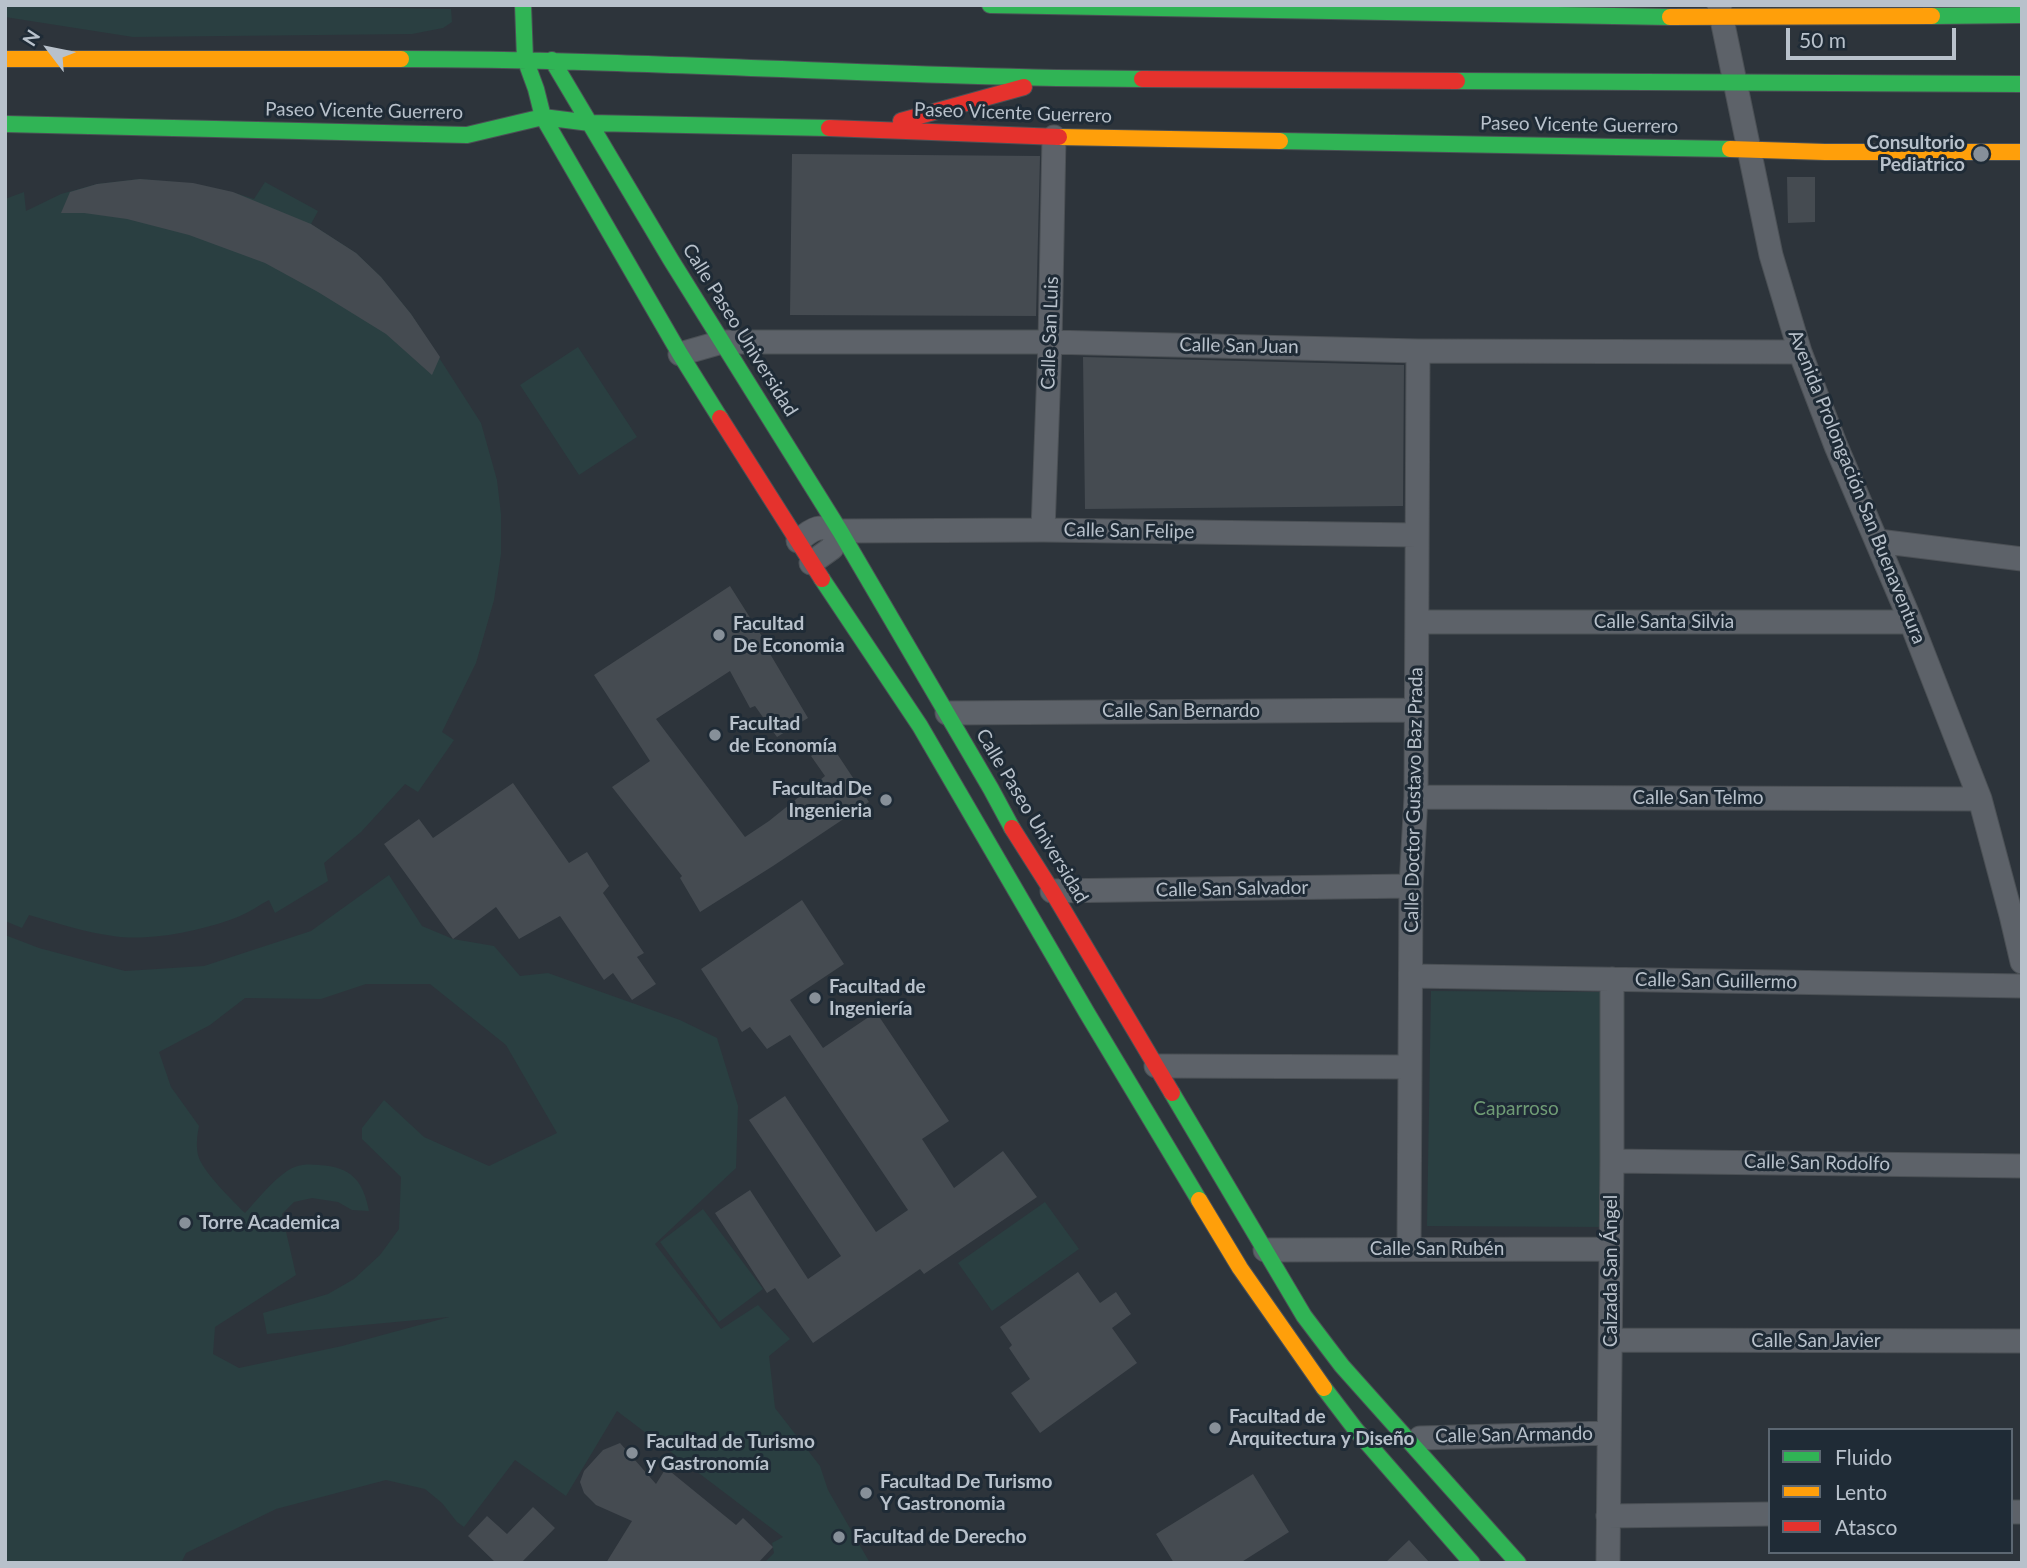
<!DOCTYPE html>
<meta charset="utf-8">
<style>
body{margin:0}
#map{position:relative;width:2027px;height:1568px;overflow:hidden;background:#2d343b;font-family:Lato,sans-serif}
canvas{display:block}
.frame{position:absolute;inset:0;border:7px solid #b8c1cb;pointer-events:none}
.legend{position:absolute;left:1768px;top:1428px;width:245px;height:126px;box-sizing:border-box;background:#1f2b36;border:2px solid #5c6772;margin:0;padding:9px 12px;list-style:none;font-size:21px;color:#b8c1cb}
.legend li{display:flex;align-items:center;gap:14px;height:35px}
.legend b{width:35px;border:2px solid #5c6772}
.north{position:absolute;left:14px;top:14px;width:70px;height:70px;-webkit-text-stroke:5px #1f2b36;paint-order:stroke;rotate:302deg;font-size:19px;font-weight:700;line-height:28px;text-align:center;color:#b8c1cb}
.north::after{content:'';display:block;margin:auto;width:24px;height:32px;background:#b8c1cb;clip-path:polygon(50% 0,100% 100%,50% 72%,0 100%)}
.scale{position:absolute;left:1786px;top:28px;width:170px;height:32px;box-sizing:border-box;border:4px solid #b8c1cb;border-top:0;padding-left:9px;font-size:21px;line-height:24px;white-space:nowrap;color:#b8c1cb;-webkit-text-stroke:5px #1f2b36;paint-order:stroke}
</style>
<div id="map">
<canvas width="2027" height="1568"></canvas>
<div class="frame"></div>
<ul class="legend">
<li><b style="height:9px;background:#30b455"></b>Fluido</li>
<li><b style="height:9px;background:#ff9f0a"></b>Lento</li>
<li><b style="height:9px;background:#e5322d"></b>Atasco</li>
</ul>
<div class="north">N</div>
<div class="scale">50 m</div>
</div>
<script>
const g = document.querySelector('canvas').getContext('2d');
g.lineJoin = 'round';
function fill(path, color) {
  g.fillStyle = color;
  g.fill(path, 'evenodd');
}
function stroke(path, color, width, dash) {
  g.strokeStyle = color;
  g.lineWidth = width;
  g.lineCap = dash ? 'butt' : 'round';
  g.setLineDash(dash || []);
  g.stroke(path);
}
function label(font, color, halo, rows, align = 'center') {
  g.font = font + ' Lato,sans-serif';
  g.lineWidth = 6;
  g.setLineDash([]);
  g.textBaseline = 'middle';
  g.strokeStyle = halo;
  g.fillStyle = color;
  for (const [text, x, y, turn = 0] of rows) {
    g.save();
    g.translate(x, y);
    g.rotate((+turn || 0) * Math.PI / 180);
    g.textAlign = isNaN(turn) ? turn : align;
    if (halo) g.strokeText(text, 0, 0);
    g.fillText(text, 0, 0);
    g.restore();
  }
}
fill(new Path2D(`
 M5 5H214L451 9 452 22 443 28 412 34 133 37 5 17Z
 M140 179C180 182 217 186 254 199L265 182 318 211 311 224 356 253 381 277 411 314 481 423 497 480 501 514V554L494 600 476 663 442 732 454 740 418 792 405 784 361 832 324 863 328 881 275 913 269 900C259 905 250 912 240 916 206 930 150 942 113 936 84 932 56 923 29 915L22 928 5 921V199L24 192 26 211 61 194 97 184Z
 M578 347 637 437 579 475 520 385Z
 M389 875 422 926 453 939 494 946 520 976 548 973 680 1020 717 1038 738 1106 736 1168 655 1244 721 1329 758 1305 790 1339 769 1356 775 1408 820 1466 828 1490 870 1563H764L774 1553 772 1543 783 1537 617 1411 566 1496 515 1460 464 1527 457 1522 442 1503 425 1489 386 1480 276 1509 186 1553 181 1563H5V935L39 948 125 971 204 966 311 931ZM366 984H430L506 1045 557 1133 489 1166 424 1137 384 1100 362 1128V1139L401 1177 399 1229 380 1255 354 1279 328 1294 263 1313 267 1334 449 1317 342 1346 239 1368 213 1354 215 1327 296 1275 282 1214 294 1202 312 1198 338 1202 352 1210 369 1211C363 1180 351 1167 319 1165 307 1164 298 1164 287 1171 271 1182 258 1199 245 1213 232 1200 202 1171 198 1155 196 1145 197 1136 199 1126L171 1087 159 1052 210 1025 245 998 321 999Z
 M1431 991 1604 992 1600 1227 1427 1226Z
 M1045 1202 1079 1249 992 1311 958 1263Z
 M703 1209 763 1289 719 1322 660 1242Z`), '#2a3f41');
fill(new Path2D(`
 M792 154 1040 156 1036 316 790 315Z
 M1787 177H1815V222L1788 223Z
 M140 179 193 183 233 192 311 224 356 253 381 277 411 314 440 357 432 375 386 334 318 292 265 263 189 235 127 219 84 213H61L70 192 97 184Z
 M1083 357 1404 365 1403 506 1085 509Z
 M730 586 768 646 766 647 808 718 777 737 755 706 750 708 730 671 656 719 745 837 769 821 825 776 811 756 830 743 869 802 773 866 700 912 680 878 682 876 612 787 650 761 594 675Z
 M513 783 569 863 587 852 609 886 603 893 644 953 637 957 656 984 632 1000 613 973 604 980 560 916 519 939 496 907 453 939 384 844 419 819 433 838Z
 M802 900 844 964 790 1000 823 1048 876 1012 949 1121 922 1139 954 1188 1003 1151 1037 1197 924 1274 920 1269 813 1343 775 1288 767 1293 715 1213 750 1190 808 1279 841 1256 749 1120 785 1096 876 1232 908 1210 790 1035 767 1049 750 1027 742 1032 701 969Z
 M1078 1272 1100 1303 1116 1292 1131 1314 1112 1328 1137 1363 1040 1433 1011 1393 1030 1379 1009 1348 1012 1345 1000 1327Z
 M620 1443 656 1484 666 1468 736 1525 743 1518 773 1547 758 1563H606L632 1521 596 1505 584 1493 580 1482 584 1471 603 1450Z
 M1253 1474 1289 1532 1240 1563H1174L1156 1534Z
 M533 1507 555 1528 521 1563H496L468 1536 487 1516 507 1534Z
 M1409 1540 1430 1563H1385Z`), '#454b51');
const street = new Path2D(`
 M1719 5 1771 255 1800 352 1836 446 1911 622 1980 799 2011 915 2022 962
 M680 354 722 342H1050L1418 351 1800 352
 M1043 530 1050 342 1054 137
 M798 541C814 527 819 525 840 531L1043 530 1417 535
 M1878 541 2022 559
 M811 563 832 548 840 531
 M1417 622H1911
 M947 713 1416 710
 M1416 797 1980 799
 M1052 891 1411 886
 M1411 976 2022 986
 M1156 1066 1410 1067
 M1612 1161 2022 1166
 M1409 1249 1411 886 1416 797 1418 351
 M1265 1250 1610 1249
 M1611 1340 2022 1341
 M1420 1438 1609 1433
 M2011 1512H2022
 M1608 1516 1770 1514
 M1608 1563 1612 1161V979`);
const fast = new Path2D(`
 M523 5 525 59 536 89 543 117 680 354 720 418
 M990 5 1670 17
 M1932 16 2022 15
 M401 59C648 59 895 78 1142 79
 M552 60 671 260 840 531 991 789 1012 828
 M1457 81 2022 84
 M5 124 467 135 543 117 590 123 829 128
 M1280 141 1730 149
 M822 579 920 726 1087 1013 1199 1200
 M1172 1093 1304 1316 1342 1366 1518 1563
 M1324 1388 1356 1430 1472 1563`);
const slow = new Path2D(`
 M1670 17 1932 16
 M5 59H401
 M1059 137 1280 141
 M1730 149 1825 152H2022
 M1199 1200 1240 1268 1324 1388`);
const jam = new Path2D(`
 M1142 79 1457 81
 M901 121 1024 87
 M829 128 1059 137
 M720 418 822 579
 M1012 828 1052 891 1172 1093`);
stroke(street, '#4b5055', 25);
stroke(fast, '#4b5055', 18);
stroke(slow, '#4b5055', 18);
stroke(jam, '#4b5055', 18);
stroke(street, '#5d6269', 23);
stroke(fast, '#30b455', 16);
stroke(slow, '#ff9f0a', 16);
stroke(jam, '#e5322d', 16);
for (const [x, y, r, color] of [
 [1981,154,9,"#879099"],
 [719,635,7,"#879099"],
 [715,735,7,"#879099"],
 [886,800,7,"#879099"],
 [815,998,7,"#879099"],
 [185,1223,7,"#879099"],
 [1215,1428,7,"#879099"],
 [632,1453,7,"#879099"],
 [866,1493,7,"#879099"],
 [839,1537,7,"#879099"]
]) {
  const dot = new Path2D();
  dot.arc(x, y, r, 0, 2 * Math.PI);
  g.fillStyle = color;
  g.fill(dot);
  stroke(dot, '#1f2b36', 2.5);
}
label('19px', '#b8c1cb', '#1f2b36', [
 ["Paseo Vicente Guerrero",364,111,1],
 ["Paseo Vicente Guerrero",1013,113,2],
 ["Paseo Vicente Guerrero",1579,125,1],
 ["Calle Paseo Universidad",740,330,58],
 ["Calle San Luis",1050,333,-88],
 ["Calle San Juan",1239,346,1],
 ["Avenida Prolongación San Buenaventura",1857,487,68],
 ["Calle San Felipe",1129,531,1],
 ["Calle Santa Silvia",1664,622],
 ["Calle San Bernardo",1181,711],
 ["Calle San Telmo",1698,798],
 ["Calle Doctor Gustavo Baz Prada",1414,800,-89],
 ["Calle Paseo Universidad",1032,816,59],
 ["Calle San Salvador",1232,889,-1],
 ["Calle San Guillermo",1716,981,1],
 ["Calle San Rodolfo",1817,1163,1],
 ["Calle San Rubén",1437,1249],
 ["Calzada San Ángel",1611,1271,-90],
 ["Calle San Javier",1816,1341],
 ["Calle San Armando",1514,1435,-1]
]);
label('bold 19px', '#b8c1cb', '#1f2b36', [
 ["Consultorio",1965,143,"right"],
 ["Pediatrico",1965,165,"right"],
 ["Facultad",733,624],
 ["De Economia",733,646],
 ["Facultad",729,724],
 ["de Economía",729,746],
 ["Facultad De",872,789,"right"],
 ["Ingenieria",872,811,"right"],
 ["Facultad de",829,987],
 ["Ingeniería",829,1009],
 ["Torre Academica",199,1223],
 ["Facultad de",1229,1417],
 ["Arquitectura y Diseño",1229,1439],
 ["Facultad de Turismo",646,1442],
 ["y Gastronomía",646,1464],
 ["Facultad De Turismo",880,1482],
 ["Y Gastronomia",880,1504],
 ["Facultad de Derecho",853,1537]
], 'left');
label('19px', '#6f9b75', '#1f2b36', [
 ["Caparroso",1516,1109]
]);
</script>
